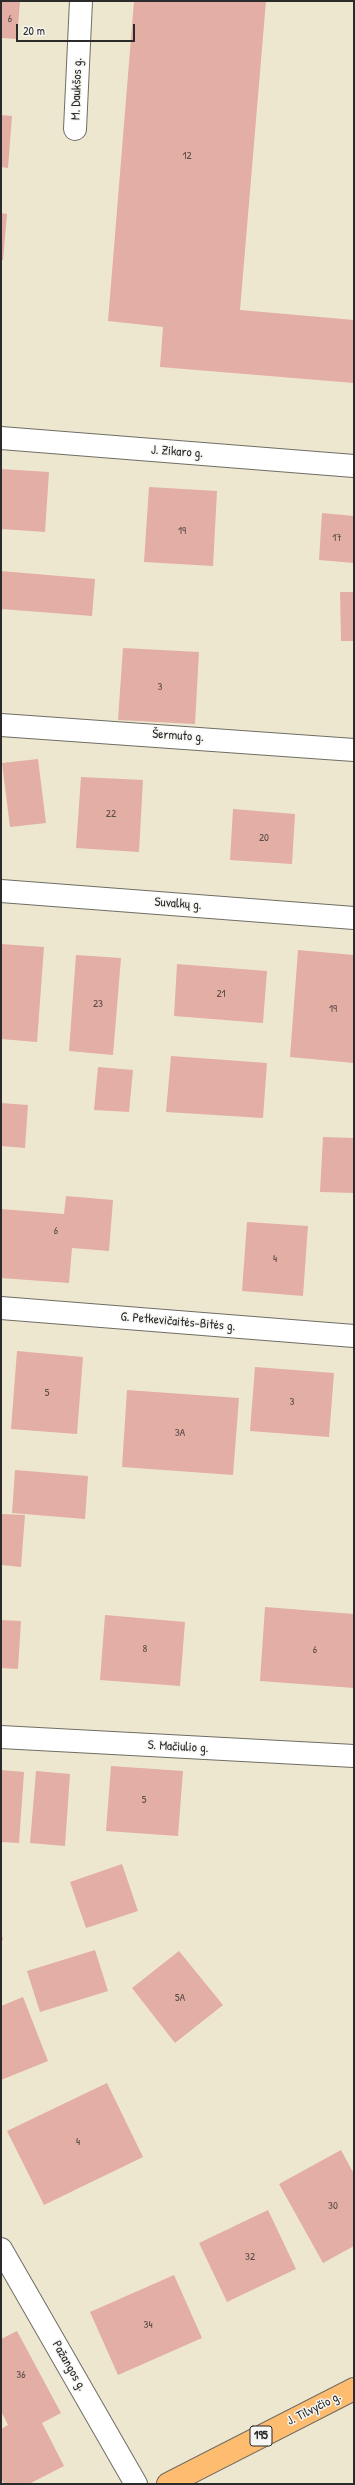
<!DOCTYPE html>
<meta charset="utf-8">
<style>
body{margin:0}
#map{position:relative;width:355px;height:2485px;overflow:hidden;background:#eee7cf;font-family:"Patrick Hand",sans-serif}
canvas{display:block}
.frame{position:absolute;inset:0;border:2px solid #2b2b2b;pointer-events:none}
.scale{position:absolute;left:16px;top:24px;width:119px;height:18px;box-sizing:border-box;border:2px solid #2b2b2b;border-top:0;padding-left:5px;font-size:12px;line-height:14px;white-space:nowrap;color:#2b2b2b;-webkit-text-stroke:3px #f6f6f2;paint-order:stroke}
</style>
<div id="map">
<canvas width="355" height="2485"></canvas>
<div class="frame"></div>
<div class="scale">20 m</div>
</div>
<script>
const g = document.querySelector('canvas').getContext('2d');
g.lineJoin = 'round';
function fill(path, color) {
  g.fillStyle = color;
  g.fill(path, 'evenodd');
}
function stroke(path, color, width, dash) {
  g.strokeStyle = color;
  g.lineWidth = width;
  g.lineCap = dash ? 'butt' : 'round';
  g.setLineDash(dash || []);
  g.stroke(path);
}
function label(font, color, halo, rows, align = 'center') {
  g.font = font + ' "Patrick Hand",sans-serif';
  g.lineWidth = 3;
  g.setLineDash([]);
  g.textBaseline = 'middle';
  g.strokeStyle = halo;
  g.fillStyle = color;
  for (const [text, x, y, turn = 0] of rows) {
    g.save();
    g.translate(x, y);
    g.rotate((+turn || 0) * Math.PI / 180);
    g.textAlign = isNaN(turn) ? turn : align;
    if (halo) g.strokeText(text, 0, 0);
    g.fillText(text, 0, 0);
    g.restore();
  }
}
fill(new Path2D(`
 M1 1H20L17 39 1 38Z
 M134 1H266L240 310 354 320V383L160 367 163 327 108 321Z
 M1 115 12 116 8 168 1 167Z
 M1 213 7 214 3 260H1Z
 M1 469 49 472 45 532 1 529Z
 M149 487 217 491 213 566 144 562Z
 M322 513 354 516V563L319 560Z
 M1 571 95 579 92 616 1 609Z
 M340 592H354V641H341Z
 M123 648 199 652 195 724 118 720Z
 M38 759 46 823 10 827 2 763Z
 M81 777 143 780 139 852 76 848Z
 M233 809 295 814 292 864 230 860Z
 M1 944 44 947 37 1042 1 1039Z
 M298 950 354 955V1063L290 1057Z
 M76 955 121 958 113 1055 69 1051Z
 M177 964 267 971 263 1023 174 1016Z
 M171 1056 267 1063 263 1118 166 1112Z
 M98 1067 133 1070 129 1112 94 1110Z
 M1 1103 28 1105 25 1148 1 1146Z
 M323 1137 354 1138V1193L320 1192Z
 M66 1196 113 1200 109 1251 72 1248 69 1283 1 1278V1209L64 1214Z
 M247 1222 308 1226 303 1296 242 1291Z
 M17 1351 83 1357 77 1434 11 1429Z
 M255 1367 334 1373 329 1437 250 1431Z
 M127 1390 239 1398 233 1475 122 1467Z
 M15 1470 88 1476 85 1519 12 1513Z
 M1 1514 25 1515 21 1567 1 1565Z
 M265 1607 354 1614V1688L260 1681Z
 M105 1615 185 1622 180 1686 100 1680Z
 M1 1620 21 1621 18 1669 1 1668Z
 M111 1766 183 1771 178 1836 106 1831Z
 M1 1770 24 1772 19 1843 1 1842Z
 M36 1771 70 1774 65 1846 30 1843Z
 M122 1864 138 1911 86 1928 70 1882Z
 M1 1930 3 1940H1Z
 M95 1950 108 1991 40 2012 27 1971Z
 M179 1951 223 2005 175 2043 132 1988Z
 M23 1997 48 2061 1 2080V2006Z
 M107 2083 143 2157 44 2205 7 2131Z
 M341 2150 354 2174V2246L323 2263 279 2184Z
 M268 2210 296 2269 227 2302 199 2243Z
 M174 2275 202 2338 118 2375 90 2312Z
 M17 2331 61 2413 42 2423 64 2466 29 2484H4L1 2478V2429L8 2425 1 2411V2339Z`), '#e3aea3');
const street = new Path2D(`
 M75 129 81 1
 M1 438 354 466
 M1 725 354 750
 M1 891 354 918
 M1 1308 354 1336
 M1 1737 354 1756
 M1 2249 136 2484`);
const primary = new Path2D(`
 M168 2484 354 2389`);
stroke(street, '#6f6d64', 24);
stroke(primary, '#6f6d64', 24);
stroke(street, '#fff', 22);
stroke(primary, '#febc70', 22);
label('11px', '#594c49', null, [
 ["6",10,19],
 ["12",187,156],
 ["19",182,531],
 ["17",337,538],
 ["3",160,687],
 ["22",111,814],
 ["20",264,838],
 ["21",221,994],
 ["23",98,1004],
 ["19",333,1009],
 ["6",56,1231],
 ["4",275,1259],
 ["5",47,1393],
 ["3",292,1402],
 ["3A",180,1433],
 ["8",145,1649],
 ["6",315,1650],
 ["5",144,1800],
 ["5A",180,1998],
 ["4",78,2142],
 ["30",333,2206],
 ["32",250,2257],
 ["34",148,2325],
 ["36",21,2375]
]);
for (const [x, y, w] of [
 [261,2436,22]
]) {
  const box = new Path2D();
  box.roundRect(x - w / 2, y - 10, w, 20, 3);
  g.fillStyle = '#f6f6f2';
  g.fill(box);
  stroke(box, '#2b2b2b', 1);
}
label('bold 12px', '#2b2b2b', null, [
 ["195",261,2436]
]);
label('13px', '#2b2b2b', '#f6f6f2', [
 ["M. Daukšos g.",77,89,-88],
 ["J. Zikaro g.",177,452,4],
 ["Šermuto g.",178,736,4],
 ["Suvalkų g.",178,904,4],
 ["G. Petkevičaitės-Bitės g.",178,1322,5],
 ["S. Mačiulio g.",178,1747,3],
 ["Pažangos g.",69,2366,60],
 ["J. Tilvyčio g.",314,2409,-27]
]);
</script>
